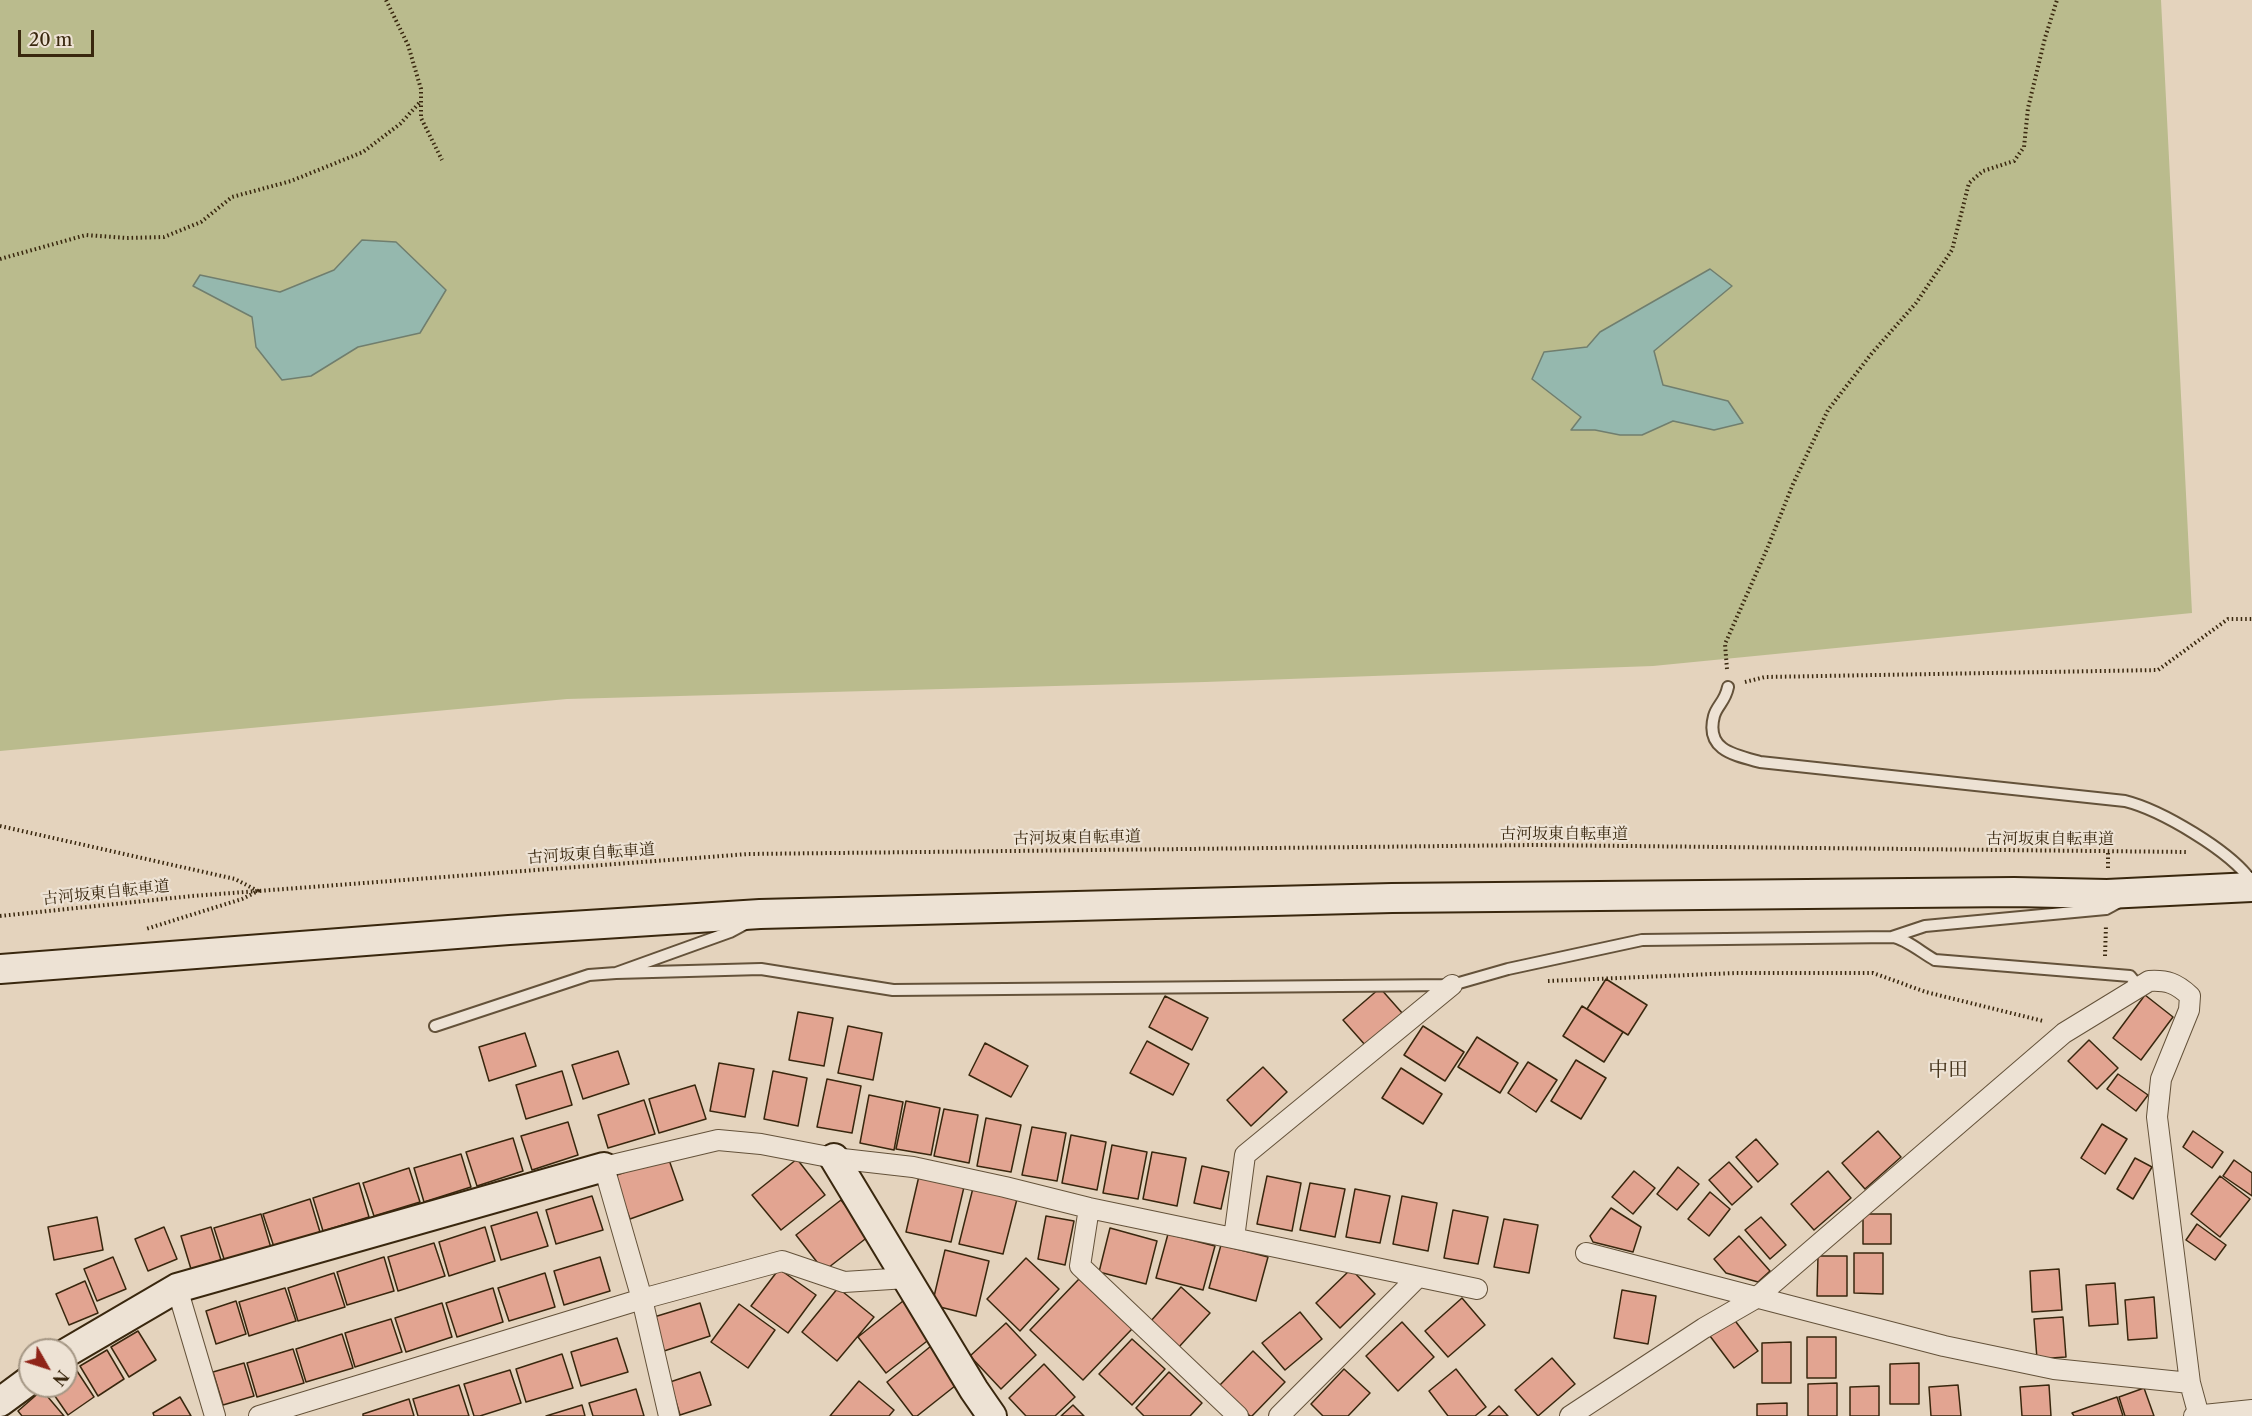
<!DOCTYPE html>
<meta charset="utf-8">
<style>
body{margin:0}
#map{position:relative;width:2252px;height:1416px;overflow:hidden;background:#e4d3bd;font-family:"Libre Caslon Text",serif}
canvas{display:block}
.north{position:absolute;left:18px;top:1338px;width:60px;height:60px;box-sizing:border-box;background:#ede2d4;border:2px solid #a59785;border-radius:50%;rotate:129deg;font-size:16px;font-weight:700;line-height:24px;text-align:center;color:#39270e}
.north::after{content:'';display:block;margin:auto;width:21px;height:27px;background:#8f2418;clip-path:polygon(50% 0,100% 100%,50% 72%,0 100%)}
.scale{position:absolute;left:18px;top:30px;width:76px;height:27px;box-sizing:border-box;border:3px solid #39270e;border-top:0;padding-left:8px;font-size:18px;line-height:21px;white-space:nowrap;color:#39270e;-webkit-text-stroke:4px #ede2d4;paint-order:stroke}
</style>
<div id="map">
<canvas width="2252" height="1416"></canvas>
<div class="north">N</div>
<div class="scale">20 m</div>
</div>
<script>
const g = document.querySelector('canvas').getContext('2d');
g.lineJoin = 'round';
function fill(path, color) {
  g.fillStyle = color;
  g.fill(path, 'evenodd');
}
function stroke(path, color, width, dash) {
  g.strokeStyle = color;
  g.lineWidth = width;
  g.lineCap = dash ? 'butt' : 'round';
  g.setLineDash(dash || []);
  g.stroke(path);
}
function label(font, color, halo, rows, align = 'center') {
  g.font = font + ' "Libre Caslon Text","Noto Serif JP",serif';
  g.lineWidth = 4.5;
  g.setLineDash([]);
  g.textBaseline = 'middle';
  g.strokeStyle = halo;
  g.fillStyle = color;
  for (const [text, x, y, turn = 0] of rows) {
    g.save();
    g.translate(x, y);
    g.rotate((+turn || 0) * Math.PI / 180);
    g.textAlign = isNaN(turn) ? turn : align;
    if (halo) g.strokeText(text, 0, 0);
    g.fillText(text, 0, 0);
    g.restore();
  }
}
fill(new Path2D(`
 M0 0H2161L2192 613 1653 666 1205 682 567 699 0 751Z`), '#babb8d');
const water = new Path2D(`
 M362 240 396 242 446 290 420 333 358 347 311 376 282 380 256 347 252 317 193 286 200 275 280 292 334 270Z
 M1710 269 1732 286 1654 351 1663 385 1728 401 1743 423 1714 430 1673 421 1642 435H1620L1595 430H1571L1581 417 1532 379 1544 352 1587 347 1600 332Z`);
fill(water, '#95b8ae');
stroke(water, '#707e6e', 1.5);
const building = new Path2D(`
 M1606 979 1647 1005 1628 1035 1587 1009Z
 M1380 988 1403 1014 1366 1046 1343 1020Z
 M2145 995 2173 1017 2141 1060 2113 1038Z
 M1165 996 1208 1018 1192 1050 1149 1027Z
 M1582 1006 1623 1032 1604 1062 1563 1036Z
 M798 1012 833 1018 824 1066 789 1060Z
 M848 1026 882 1033 873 1080 838 1073Z
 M1423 1026 1464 1052 1445 1081 1404 1055Z
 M525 1033 536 1066 489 1081 479 1047Z
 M1477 1037 1518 1063 1500 1093 1458 1067Z
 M2089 1040 2118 1068 2097 1089 2068 1061Z
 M1147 1041 1189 1064 1173 1095 1130 1073Z
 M985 1043 1028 1066 1011 1097 969 1075Z
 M618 1051 629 1084 583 1099 572 1065Z
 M1576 1060 1606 1078 1581 1119 1551 1101Z
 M1528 1062 1557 1080 1536 1112 1508 1093Z
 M719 1063 754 1069 745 1117 710 1111Z
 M1263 1067 1287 1092 1251 1126 1227 1100Z
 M1401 1068 1442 1094 1423 1124 1382 1098Z
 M562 1071 572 1105 526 1119 516 1085Z
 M773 1071 807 1078 798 1126 764 1119Z
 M2118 1074 2148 1095 2136 1111 2107 1089Z
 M827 1079 861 1086 852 1133 817 1127Z
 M695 1085 706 1119 659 1133 649 1099Z
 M869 1095 903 1102 894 1150 860 1143Z
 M644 1100 655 1134 608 1148 598 1115Z
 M906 1101 940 1108 931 1155 896 1149Z
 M944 1109 978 1115 969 1163 934 1156Z
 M986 1118 1021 1125 1011 1172 977 1166Z
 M568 1122 578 1155 532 1170 521 1136Z
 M2102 1124 2127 1139 2105 1174 2081 1158Z
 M1032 1127 1066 1133 1057 1181 1022 1175Z
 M1878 1131 1901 1157 1865 1189 1842 1163Z
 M2193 1131 2223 1152 2212 1168 2183 1147Z
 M1071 1135 1106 1142 1097 1190 1062 1183Z
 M513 1138 523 1171 477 1186 466 1152Z
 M1756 1139 1778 1164 1758 1182 1736 1157Z
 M1112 1145 1147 1152 1138 1199 1103 1193Z
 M1152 1152 1186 1158 1177 1206 1143 1199Z
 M461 1154 471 1187 424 1202 414 1168Z
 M668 1157 683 1200 630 1219 614 1176Z
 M2135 1158 2152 1167 2133 1199 2117 1189Z
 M797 1159 825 1195 781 1230 752 1195Z
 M2234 1160 2252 1173V1196L2223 1176Z
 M1729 1162 1752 1187 1732 1205 1709 1180Z
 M1202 1166 1229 1172 1221 1209 1194 1203Z
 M1678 1167 1699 1184 1677 1210 1657 1194Z
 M409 1168 420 1202 374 1216 363 1183Z
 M1634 1171 1655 1188 1633 1214 1612 1197Z
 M1828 1171 1851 1198 1814 1230 1791 1204Z
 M919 1176 964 1187 951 1242 906 1232Z
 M1267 1176 1301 1183 1292 1231 1257 1224Z
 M2220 1176 2250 1199 2220 1237 2191 1214Z
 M359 1183 369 1217 323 1231 313 1198Z
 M1310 1183 1345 1189 1335 1237 1300 1230Z
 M973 1188 1017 1199 1003 1254 959 1244Z
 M1355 1189 1390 1196 1380 1243 1346 1237Z
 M1710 1192 1730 1209 1709 1236 1688 1219Z
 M592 1196 603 1230 556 1244 546 1210Z
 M1402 1196 1437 1203 1428 1251 1393 1244Z
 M310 1199 320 1232 274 1247 263 1214Z
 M841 1200 869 1236 824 1271 796 1235Z
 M1611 1208 1641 1227 1633 1252 1593 1242 1590 1236Z
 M1453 1210 1488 1217 1478 1264 1444 1258Z
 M537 1212 548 1246 501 1260 491 1226Z
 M261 1214 271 1248 225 1262 214 1228Z
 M1863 1214H1891V1244H1863Z
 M1046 1216 1074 1221 1065 1265 1038 1259Z
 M97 1217 103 1250 54 1260 48 1227Z
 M1761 1217 1786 1245 1770 1259 1745 1230Z
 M1504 1219 1538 1225 1529 1273 1494 1267Z
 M2197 1224 2226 1245 2215 1260 2186 1240Z
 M164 1227 177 1259 148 1271 135 1239Z
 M211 1227 221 1260 191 1269 181 1236Z
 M485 1227 495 1261 449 1276 439 1242Z
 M1110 1228 1157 1241 1146 1284 1099 1272Z
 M1168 1234 1215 1246 1203 1290 1156 1278Z
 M1739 1236 1770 1271 1758 1282 1726 1273 1714 1259Z
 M434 1243 445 1276 398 1291 388 1257Z
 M1221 1245 1268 1257 1256 1301 1209 1288Z
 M945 1250 989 1261 976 1316 932 1305Z
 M1854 1253H1883V1294L1854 1293Z
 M1818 1256H1847V1296H1817Z
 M113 1257 126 1289 97 1301 84 1269Z
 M384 1257 394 1291 347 1305 337 1272Z
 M600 1257 610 1291 564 1305 554 1271Z
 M1026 1258 1059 1289 1020 1331 987 1299Z
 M779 1269 816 1295 788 1333 751 1306Z
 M1351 1269 1375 1294 1340 1328 1316 1303Z
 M2059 1269 2062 1310 2032 1312 2030 1271Z
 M334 1273 345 1307 298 1321 288 1288Z
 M545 1273 555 1307 509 1321 498 1288Z
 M1079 1279 1132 1329 1083 1380 1030 1330Z
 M85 1281 98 1313 69 1325 56 1294Z
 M2115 1283 2118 1324 2089 1326 2086 1285Z
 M1181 1287 1210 1313 1178 1348 1150 1322Z
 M285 1288 296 1321 249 1336 239 1302Z
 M493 1288 503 1322 457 1337 446 1303Z
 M838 1288 874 1317 837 1361 802 1332Z
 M1622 1290 1656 1296 1648 1344 1614 1338Z
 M2154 1297 2157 1338 2128 1340 2125 1300Z
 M1462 1298 1485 1325 1448 1357 1425 1331Z
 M236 1301 246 1334 216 1344 206 1311Z
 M903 1301 931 1338 886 1373 858 1337Z
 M442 1303 452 1337 406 1352 395 1318Z
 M700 1303 710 1336 664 1351 654 1317Z
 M739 1304 775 1330 748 1368 711 1342Z
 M1300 1312 1322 1339 1285 1370 1262 1343Z
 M2063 1317 2066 1357 2037 1359 2034 1319Z
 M1733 1318 1758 1351 1734 1368 1710 1336Z
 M391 1319 402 1352 355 1367 345 1333Z
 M1402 1322 1434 1357 1398 1391 1366 1356Z
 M1006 1323 1036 1355 1001 1389 970 1356Z
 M138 1331 156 1360 129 1377 111 1347Z
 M342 1334 353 1368 306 1382 296 1349Z
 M1807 1337H1836V1378H1807Z
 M617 1338 628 1372 581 1386 571 1352Z
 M1132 1339 1165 1369 1132 1405 1099 1374Z
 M1791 1342V1383H1762V1343Z
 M931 1346 960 1382 917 1416H913L887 1382Z
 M293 1349 304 1383 257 1397 247 1363Z
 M107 1350 124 1379 98 1396 80 1366Z
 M1253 1351 1285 1382 1252 1416H1250L1219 1386Z
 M562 1354 573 1388 526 1402 516 1369Z
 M1552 1358 1575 1384 1538 1416 1515 1390Z
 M244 1363 254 1396 223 1405 213 1372Z
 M1919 1363V1404H1890V1364Z
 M1044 1364 1075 1397 1055 1416H1026L1009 1398Z
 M75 1368 94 1397 68 1415 48 1386H66V1374Z
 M1344 1369 1370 1393 1348 1416H1323L1311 1404Z
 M1456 1369 1486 1407 1475 1416H1448L1429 1391Z
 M510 1370 521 1403 480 1416H474L464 1384Z
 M700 1372 711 1405 680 1415 670 1382Z
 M1169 1372 1202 1403 1190 1416H1144L1136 1408Z
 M859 1381 894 1410 889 1416H830Z
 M1837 1383V1416H1808V1384Z
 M459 1385 469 1416H418L413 1399Z
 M1958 1385 1961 1416H1931L1929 1387Z
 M2049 1385 2051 1416H2022L2020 1387Z
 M1879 1386V1416H1850V1387Z
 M2144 1388 2154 1416H2125L2119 1397Z
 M636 1389 644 1416H593L589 1403Z
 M42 1390 64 1416H22L18 1411Z
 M180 1397 191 1416H154L153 1413Z
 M2117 1397 2123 1416H2074L2072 1413Z
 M409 1399 414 1416H363V1414Z
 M1787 1403V1416H1757V1404Z
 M582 1405 585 1416H546Z
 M1073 1405 1084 1416H1061Z
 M1499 1406 1508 1416H1488Z`);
fill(building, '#e2a491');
stroke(building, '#39270e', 1.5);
const lane = new Path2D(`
 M1728 687C1725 702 1717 705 1714 716 1705 750 1734 755 1760 762L2125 801C2161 810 2231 851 2252 882
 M1892 937C1905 938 1922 953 1935 960L2130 976 2139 987
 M616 973 761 969 893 990 1452 985 1508 969 1642 940 1892 937 1925 926 2106 909 2119 902
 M435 1026 589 975 616 973 730 932 745 924`);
const street = new Path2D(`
 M1089 1208 1080 1266 1238 1416
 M1234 1238 1245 1155 1452 985
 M1586 1253 1944 1346 2054 1369 2190 1383
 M177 1288 215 1416
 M259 1416 642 1299 782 1261 844 1282 907 1278
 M669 1416 642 1299 604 1167 718 1140 761 1144 834 1158 913 1167 1005 1187 1089 1208 1477 1289
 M1279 1416 1417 1278
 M1570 1416 1704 1328 1756 1298 2064 1033 2149 981C2167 980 2176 983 2190 996L2189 1010 2161 1079 2157 1117 2190 1383 2199 1416
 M2194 1416 2252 1410`);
const secondary = new Path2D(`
 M0 969 509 930 760 914 1392 898 2014 892 2107 894 2252 887
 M834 1158 974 1390 992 1416
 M66 1353 177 1288 604 1167
 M0 1402 30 1380`);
stroke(lane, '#64523a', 14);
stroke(street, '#64523a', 22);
stroke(secondary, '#39270e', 32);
stroke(new Path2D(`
 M386 0 408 45 421 89V118L442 160
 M0 259 86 235 127 238 164 237 201 222 232 197 291 181 363 152 400 124 421 101
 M1727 669 1725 644 1767 549 1793 484 1828 410 1872 353 1916 303 1952 250 1969 183 1983 171 2014 161 2024 147 2028 108 2045 38 2057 0
 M1745 682 1765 677 2158 670 2228 619H2252
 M0 826 235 879 258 891 242 899 146 929
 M2108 868V851
 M0 916 192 896 748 854 1535 845 2188 852
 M2105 956 2106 925
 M1548 981 1736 973H1873L1926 992 2043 1021`), '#39270e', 4, [1.5, 3]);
stroke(lane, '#ede2d4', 10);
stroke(street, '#ede2d4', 20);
stroke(secondary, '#ede2d4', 28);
label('16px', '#39270e', '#ede2d4', [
 ["古河坂東自転車道",1564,834],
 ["古河坂東自転車道",1077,838,-1],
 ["古河坂東自転車道",2050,839],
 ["古河坂東自転車道",591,854,-4],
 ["古河坂東自転車道",106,893,-6]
]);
label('20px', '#39270e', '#ede2d4', [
 ["中田",1948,1070]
]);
</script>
